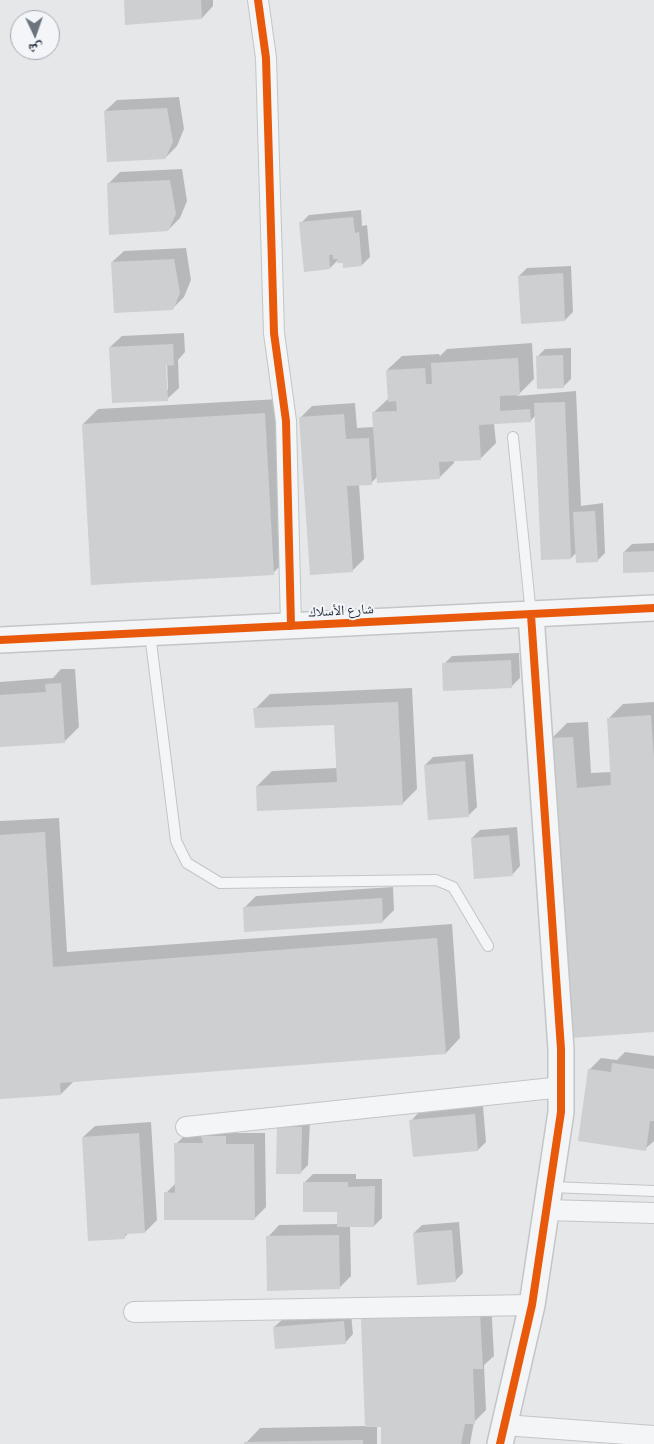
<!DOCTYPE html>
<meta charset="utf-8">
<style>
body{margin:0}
#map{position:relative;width:654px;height:1444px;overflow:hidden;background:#e5e7e9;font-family:Manrope,"Noto Naskh Arabic",sans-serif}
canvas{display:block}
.north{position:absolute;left:10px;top:10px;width:50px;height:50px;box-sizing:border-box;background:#f3f5f8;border:1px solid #a3a8b0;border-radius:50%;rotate:177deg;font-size:14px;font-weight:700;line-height:20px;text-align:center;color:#2a3543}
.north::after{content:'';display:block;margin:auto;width:18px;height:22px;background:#6b737d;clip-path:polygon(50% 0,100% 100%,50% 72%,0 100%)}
</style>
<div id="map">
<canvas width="654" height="1444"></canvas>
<div class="north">ش</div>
</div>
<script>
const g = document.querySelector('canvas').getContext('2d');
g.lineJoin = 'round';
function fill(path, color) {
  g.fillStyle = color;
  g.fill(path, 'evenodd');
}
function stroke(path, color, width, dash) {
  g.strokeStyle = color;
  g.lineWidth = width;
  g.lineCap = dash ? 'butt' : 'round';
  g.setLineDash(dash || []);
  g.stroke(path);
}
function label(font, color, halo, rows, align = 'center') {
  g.font = font + ' Manrope,"Noto Naskh Arabic",sans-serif';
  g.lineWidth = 4;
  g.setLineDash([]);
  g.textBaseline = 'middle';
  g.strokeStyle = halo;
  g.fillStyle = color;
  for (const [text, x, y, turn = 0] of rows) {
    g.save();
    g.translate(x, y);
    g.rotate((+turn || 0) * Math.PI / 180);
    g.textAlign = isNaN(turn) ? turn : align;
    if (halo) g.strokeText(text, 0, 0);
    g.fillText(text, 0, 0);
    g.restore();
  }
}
fill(new Path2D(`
 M125 0H213V6L202 18Z
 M179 97 184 129 177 146 165 158 105 111 117 100Z
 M182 169 187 201 180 218 168 230 108 184 120 172Z
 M361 210 362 226 367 225 370 257 362 265 338 260 330 268 301 223 309 215Z
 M186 248 191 280 184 297 172 309 112 262 124 251Z
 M571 266 573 312 565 320 519 276 527 268Z
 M184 333 185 352 178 360 179 388 167 399 110 347 122 336ZM165 360H167L168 390H166Z
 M532 343 534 379 517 396 576 391 581 506 603 503 605 553 597 561 577 552 571 558 536 415 530 421 494 423 496 443 481 458 454 460V463L439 478 377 477 371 483 359 484 364 559 352 571 300 418 312 406 355 403 357 428 374 427 373 413 389 398 387 370 402 356 439 354 440 356 447 349Z
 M571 348V379L563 387 537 357 545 349Z
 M279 399 288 558 273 573 83 424 98 409Z
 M654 543V571L624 552 632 544Z
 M519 653 520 678 512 686 444 664 452 656Z
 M61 669H75L79 727 65 741 0 746V682L53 678Z
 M412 688 417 789 402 804 257 786 272 771 338 768 336 723 255 709 270 694Z
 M654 702V1031L552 738 567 723 588 722 591 773 612 772 608 719 623 704Z
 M473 754 477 807 469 815 425 765 433 757Z
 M59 818 67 952 452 924 460 1038 446 1053 74 1081 61 1094 0 1098V821Z
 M517 827 520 866 512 875 472 838 480 830Z
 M393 887 394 910 383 921 244 908 256 896Z
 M625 1052 654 1056V1141L645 1149 589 1070 601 1058 617 1060Z
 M483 1106 486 1142 478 1150 411 1121 419 1112Z
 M287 1119 310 1120 308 1165 300 1173 278 1128Z
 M151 1122 157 1220 145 1232H129L124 1238 83 1137 95 1126Z
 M237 1125V1133H265L266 1207 254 1219 166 1193 176 1183V1144L188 1132Z
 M313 1174H356V1179H382V1218L374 1226H350L351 1276 339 1288 268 1237 279 1225 338 1224V1210L305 1182Z
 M459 1222 463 1273 455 1281 414 1233 422 1225Z
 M491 1302 494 1356 484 1365 486 1410 474 1422 470 1444H383L382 1425 377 1426V1444H245L260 1428 366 1426 362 1319 374 1308Z
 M351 1314 353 1334 345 1343 274 1327 283 1319Z`), '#0003');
fill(new Path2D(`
 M124 0H201L202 19 125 25Z
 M167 108 173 142 165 159 107 162 104 111Z
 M170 180 176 214 168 231 109 235 107 183Z
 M353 217 355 233 359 232 362 266 343 268V263H337V259H333V255H329L330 269 304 272 299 222Z
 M174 259 180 293 173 310 114 313 111 262Z
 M563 273 565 321 521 324 518 276Z
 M173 344 174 365 166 366 168 401 112 403 109 347Z
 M563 355 564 388 537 389 536 356Z
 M518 358 520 395 500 396V411L530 409 531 422 479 425 481 460 439 462 440 479 377 483 372 412 397 411 396 401 388 402 386 370 425 368 426 384H432L431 363Z
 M565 402 571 559 541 560 534 403Z
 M265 413 274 575 91 585 82 424Z
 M344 414 346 439 369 438 372 485 347 486 353 572 310 575 299 417Z
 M595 511 598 562 576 563 573 512Z
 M654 551V572L623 573V552Z
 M511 660 512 688 443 691 442 663Z
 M61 683 65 743 0 747V695L46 692 45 684Z
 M398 702 403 805 257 811 256 786 337 782 334 725 255 728 253 708Z
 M651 715 654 759V1032L571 1038 551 738 573 737 577 788 611 785 607 718Z
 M465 761 469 817 428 820 424 765Z
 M45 832 53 967 437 938 446 1054 60 1083 61 1095 0 1099V835Z
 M509 835 513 876 474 879 471 838Z
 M382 898 383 923 244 932 243 907Z
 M612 1063 654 1069V1121H650L646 1151 578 1141 588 1069 611 1072Z
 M475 1114 478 1151 413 1157 409 1120Z
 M277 1127H302L301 1174H276Z
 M139 1133 145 1233 125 1234V1239L88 1241 82 1137Z
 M201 1136H226V1144H254L255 1220H164V1192L175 1193 174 1143H203Z
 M303 1182H348V1187L375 1186 374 1227H337V1212H303Z
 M452 1230 456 1282 417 1285 413 1233Z
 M339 1235 340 1289 267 1291 266 1236Z
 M480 1313 483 1369H473L475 1424H465L461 1444H381V1427H365L361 1319Z
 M344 1321 346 1344 275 1349 273 1327Z
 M363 1440V1444H244V1442Z`), '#cdcfd1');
const service = new Path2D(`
 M513 437 531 615
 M150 634 176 841 187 863 220 883 436 880 453 887 488 946
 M550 1187 654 1191`);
const minor = new Path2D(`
 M258 0 266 58 274 333 286 421 291 626
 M186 1127 562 1087
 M546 1210 654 1213
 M134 1312 532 1305
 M504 1425 654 1436`);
const tertiary = new Path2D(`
 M0 640 654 608
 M500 1444 532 1305 561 1112V1049L531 615`);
stroke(service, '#c3c5c7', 12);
stroke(minor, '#c3c5c7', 22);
stroke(tertiary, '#c3c5c7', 28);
stroke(service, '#f4f5f6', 10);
stroke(minor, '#f4f5f6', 20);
stroke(tertiary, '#f4f5f6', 25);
stroke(new Path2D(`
 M258 0 266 58 274 333 286 421 291 626
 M0 640 654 608
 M500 1444 532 1305 561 1112V1049L531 615`), '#e8590c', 8);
label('14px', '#2a3543', '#f3f5f8', [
 ["شارع الأسلاك",341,611,-3]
]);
</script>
